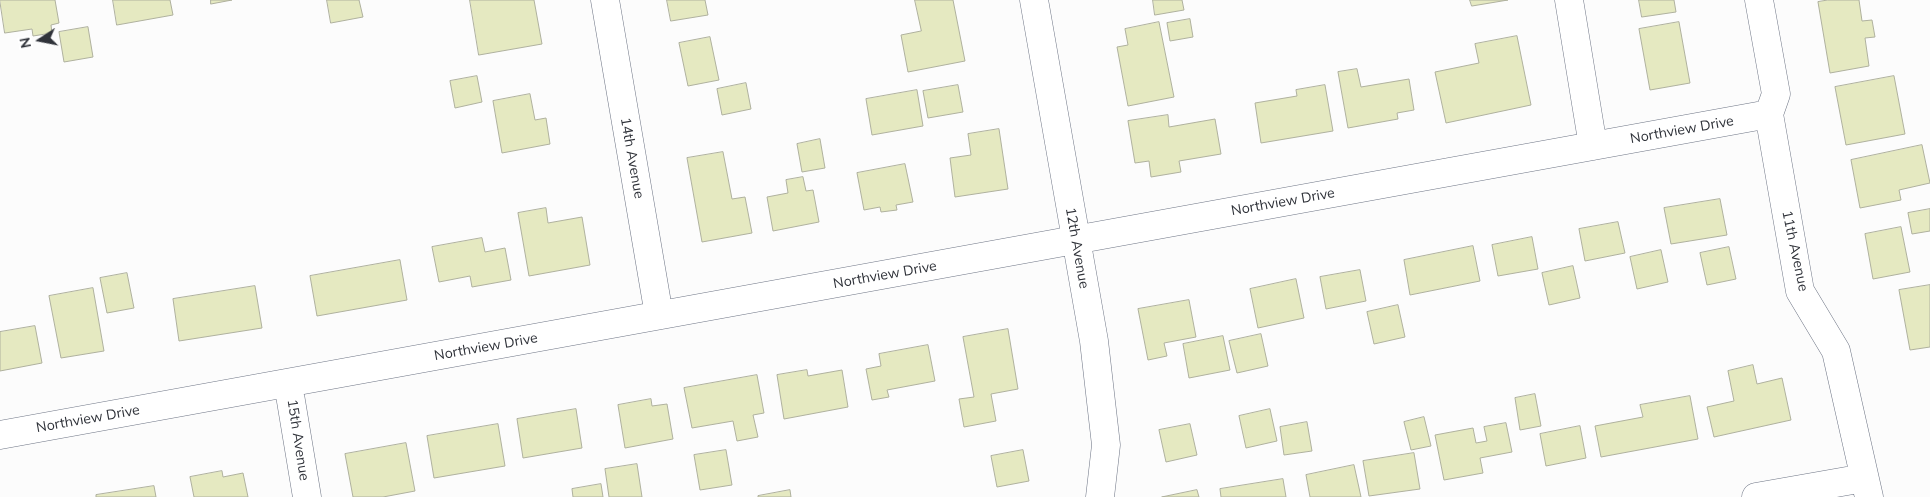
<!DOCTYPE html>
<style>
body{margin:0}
#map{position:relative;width:1930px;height:497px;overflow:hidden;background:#fcfcfc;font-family:Mulish,sans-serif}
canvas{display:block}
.north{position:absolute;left:15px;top:15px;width:50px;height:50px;-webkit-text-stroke:4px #fff;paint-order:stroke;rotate:259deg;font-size:14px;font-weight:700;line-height:20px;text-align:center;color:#30333a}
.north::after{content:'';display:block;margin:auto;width:18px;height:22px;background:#30333a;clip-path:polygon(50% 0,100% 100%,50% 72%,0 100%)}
</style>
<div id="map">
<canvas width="1930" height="497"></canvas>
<div class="north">N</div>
</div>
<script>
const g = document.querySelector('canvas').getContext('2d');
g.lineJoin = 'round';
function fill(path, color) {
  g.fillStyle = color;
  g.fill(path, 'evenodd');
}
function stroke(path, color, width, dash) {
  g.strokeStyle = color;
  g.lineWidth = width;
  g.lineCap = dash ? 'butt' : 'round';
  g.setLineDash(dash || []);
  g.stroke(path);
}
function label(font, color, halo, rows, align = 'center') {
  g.font = font + ' Mulish,sans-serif';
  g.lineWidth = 4;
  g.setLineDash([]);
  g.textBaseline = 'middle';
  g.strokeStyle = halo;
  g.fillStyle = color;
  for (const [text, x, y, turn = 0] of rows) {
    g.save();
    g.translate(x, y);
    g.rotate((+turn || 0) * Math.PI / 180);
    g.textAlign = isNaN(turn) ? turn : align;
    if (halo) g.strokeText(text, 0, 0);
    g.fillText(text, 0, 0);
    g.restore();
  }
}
const building = new Path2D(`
 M0 0H55L59 23 51 25 52 33 33 36 32 29 5 33Z
 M113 0H170L173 15 117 25Z
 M211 0H232L211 4Z
 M327 0H359L363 17 331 23Z
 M470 0H534L542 44 479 55Z
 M667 0H705L708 15 671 21Z
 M915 0H953L965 61 908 72 901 35 921 31Z
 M1153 0H1182L1184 10 1155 15Z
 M1470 0H1508L1472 6Z
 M1639 0H1674L1676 12 1642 17Z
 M1828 0H1859L1862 21 1872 20 1875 37 1865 38 1869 66 1830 73 1818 2Z
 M1190 19 1193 37 1170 41 1167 23Z
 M1159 22 1174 97 1128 106 1117 47 1128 45 1125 29Z
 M1679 22 1690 83 1650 90 1639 29Z
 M88 27 93 57 64 62 59 32Z
 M1517 36 1531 105 1446 123 1435 72 1479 63 1475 44Z
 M710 37 719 80 688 86 679 43Z
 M1357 69 1361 87 1409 79 1414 110 1397 113 1398 119 1348 128 1338 72Z
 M477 76 482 102 455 108 450 81Z
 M1894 76 1905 134 1846 145 1835 87Z
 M746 83 751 109 722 115 717 89Z
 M958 85 963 112 928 118 923 91Z
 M1325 85 1333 131 1261 143 1255 103 1297 96 1296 90Z
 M917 90 923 126 872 135 866 99Z
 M530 94 535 120 546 118 550 144 502 153 493 101Z
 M1168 115 1169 127 1215 119 1221 154 1179 161 1181 172 1151 177 1149 161 1135 163 1128 121Z
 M999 129 1008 189 955 197 950 158 971 155 968 134Z
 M820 139 825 168 802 172 797 144Z
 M1922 145 1930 183 1899 190 1901 200 1860 208 1851 160Z
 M723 152 732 199 745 197 752 233 702 242 687 158Z
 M905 164 913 202 896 205 897 210 881 212 880 207 864 210 857 173Z
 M803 177 806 191 813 190 819 222 773 231 767 197 788 193 786 180Z
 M1720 199 1727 235 1671 244 1664 208Z
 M546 208 548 223 582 217 590 265 529 276 518 213Z
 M1930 209V231L1912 234 1908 213Z
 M1618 222 1625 253 1585 261 1579 229Z
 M1901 227 1910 272 1873 279 1865 234Z
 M1532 237 1538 269 1498 276 1492 245Z
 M482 238 485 252 505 248 511 280 472 287 470 276 439 282 432 247Z
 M1473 246 1480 281 1410 295 1404 260Z
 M1729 247 1736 279 1707 285 1700 253Z
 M1661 250 1668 282 1637 289 1630 257Z
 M400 260 407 300 317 316 310 276Z
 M1573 266 1580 298 1549 305 1542 273Z
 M1360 270 1366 301 1326 309 1320 277Z
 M127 273 134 308 107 313 100 278Z
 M1296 279 1304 318 1258 328 1250 289Z
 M1930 285V347L1910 350 1899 290Z
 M255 286 262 328 179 341 173 299Z
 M93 288 104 351 61 358 49 296Z
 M1189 300 1196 337 1164 343 1167 356 1148 360 1138 309Z
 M1398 305 1405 337 1374 344 1367 312Z
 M35 326 42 363 0 371V332Z
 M1008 329 1018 389 991 394 996 421 964 427 959 399 974 397 963 337Z
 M1261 334 1268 366 1237 373 1229 341Z
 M1223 336 1230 370 1189 378 1183 344Z
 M928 345 935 381 887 390 889 397 872 400 866 369 881 366 879 354Z
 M1753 365 1757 384 1782 378 1791 420 1714 437 1707 407 1734 401 1728 371Z
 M807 370 808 376 842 370 848 407 784 419 777 375Z
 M757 375 764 413 753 415 758 437 737 441 733 421 692 428 684 388Z
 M1535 394 1541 426 1520 430 1515 398Z
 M1690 396 1698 439 1601 457 1595 426 1643 417 1640 405Z
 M651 399 652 406 667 404 673 439 625 448 618 405Z
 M576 409 582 448 523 458 517 419Z
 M1270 409 1277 441 1246 448 1239 416Z
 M1424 417 1431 446 1411 450 1404 422Z
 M1307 422 1312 451 1284 455 1280 427Z
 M1506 423 1512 452 1480 458 1483 473 1444 480 1435 435 1473 428 1476 443 1487 441 1484 427Z
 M498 424 505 466 434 478 427 436Z
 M1190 424 1197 455 1166 462 1159 430Z
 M1580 426 1586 458 1546 466 1540 434Z
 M406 443 415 491 383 497H353L345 454Z
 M726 450 732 485 700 490 694 455Z
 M1023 450 1029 481 997 487 991 456Z
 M1414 453 1420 489 1369 496 1363 461Z
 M637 464 642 497H609L605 469Z
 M1354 465 1361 497H1310L1306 475Z
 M222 471 223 477 243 473 248 497H194L190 477Z
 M1283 479 1286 497H1221L1220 489Z
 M601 484 603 497H573L572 489Z
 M154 486 156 497H96V495Z
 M790 490 791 497H758V496Z
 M1197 490 1199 497H1162Z`);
fill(building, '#e5e9c1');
stroke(building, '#afb19e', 1);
const minor = new Path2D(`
 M605 0 659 315
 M1034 0 1094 341 1106 445 1100 497
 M1569 0 1593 146
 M1759 0 1776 94 1769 114 1800 291 1836 351 1869 497
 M288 383 307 497
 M0 435 1769 114
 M1756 497 1864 478`);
stroke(minor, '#6f7686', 29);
stroke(minor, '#fff', 28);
label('14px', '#30333a', '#fff', [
 ["Northview Drive",1682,130,-10],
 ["14th Avenue",632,158,80],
 ["Northview Drive",1283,202,-10],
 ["12th Avenue",1077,248,80],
 ["11th Avenue",1795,251,78],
 ["Northview Drive",885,275,-10],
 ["Northview Drive",486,347,-10],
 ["Northview Drive",88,419,-10],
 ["15th Avenue",298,440,81]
]);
</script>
